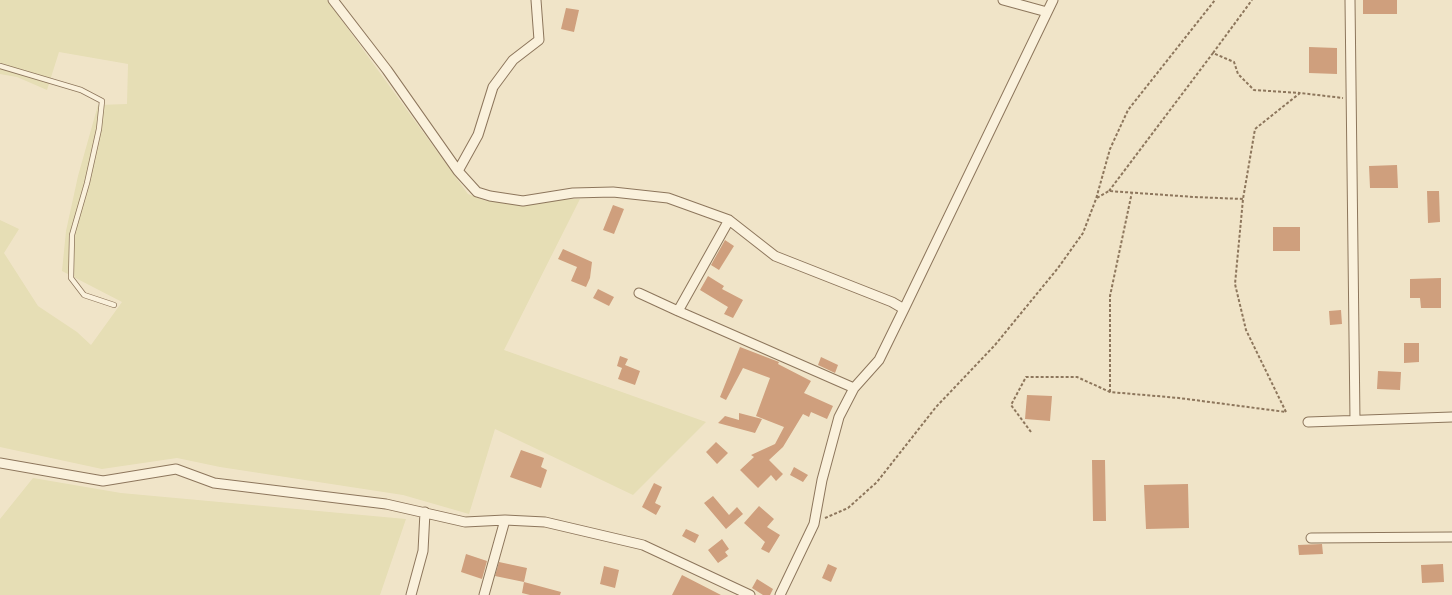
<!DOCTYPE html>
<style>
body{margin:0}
canvas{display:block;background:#f0e4c8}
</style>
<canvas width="1452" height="595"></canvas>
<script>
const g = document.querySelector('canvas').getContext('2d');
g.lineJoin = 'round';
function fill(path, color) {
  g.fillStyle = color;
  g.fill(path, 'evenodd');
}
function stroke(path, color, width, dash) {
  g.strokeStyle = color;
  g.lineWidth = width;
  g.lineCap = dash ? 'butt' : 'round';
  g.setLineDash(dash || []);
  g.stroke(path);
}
fill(new Path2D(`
 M0 0H327L468 194 486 201 580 199 504 350 706 422 633 495 495 429 469 514 403 495 220 467 177 458 102 469 0 447V220L19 229 4 253 38 306 77 332 91 345 122 302 62 271 66 231 78 176 98 105 127 104 128 64 59 52 47 90 17 77 0 74Z
 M33 478 121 493 406 519 380 595H0V519Z`), '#e6deb5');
fill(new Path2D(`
 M1363 0H1397V14H1363Z
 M566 8 579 10 574 32 561 29Z
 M1309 47 1337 48V74L1309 73Z
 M1397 165 1398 188H1370L1369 166Z
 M1427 191H1439L1440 222 1428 223Z
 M613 205 624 209 614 234 603 230Z
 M1273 227H1300V251H1273Z
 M725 240 734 246 719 270 711 265Z
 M563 249 592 262 590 278 586 287 571 281 577 267 558 259Z
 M708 276 724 286 722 289 743 300 733 318 724 314 728 307 700 290Z
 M1441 278V308H1421L1420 298H1410V279Z
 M598 289 614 297 609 306 593 298Z
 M1341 310 1342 324 1330 325 1329 311Z
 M1404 343H1419V362L1404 363Z
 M740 347 779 362 778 364 811 381 804 393 833 406 827 419 811 412 809 417 803 414 783 447 769 460 783 474 776 481 771 475 758 488 740 470 754 457 751 455 775 444 784 427 756 416 770 378 743 368 726 400 720 397Z
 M620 356 628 359 625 365 640 371 635 385 618 379 622 368 617 366Z
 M821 357 838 365 835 373 818 365Z
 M1378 371 1401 372 1400 390 1377 389Z
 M1027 395 1052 396 1050 421 1025 419Z
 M739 413 762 419 755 433 718 423 725 416 739 420Z
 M716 442 728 453 717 464 706 452Z
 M521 450 544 458 541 467 547 470 541 488 510 477Z
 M1092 460H1105L1106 521H1093Z
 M794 467 808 475 803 482 790 475Z
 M654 483 662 487 655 503 661 506 656 515 642 507Z
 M1188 484 1189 528 1146 529 1144 485Z
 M713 496 729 515 737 507 743 514 726 529 704 503Z
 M759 506 774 519 767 527 780 535 769 553 761 549 765 542 744 523Z
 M686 529 699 535 695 543 682 536Z
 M722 539 729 549 725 552 728 556 718 563 708 550Z
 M1322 544 1323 554 1299 555 1298 545Z
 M466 554 487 561 482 579 461 572Z
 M499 562 527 568 524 582 495 576Z
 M828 564 837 568 831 582 822 578Z
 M1443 564 1444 582 1422 583 1421 565Z
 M604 566 619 570 615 588 600 584Z
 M682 575 721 595H672Z
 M757 579 773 589 770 595H763L752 588Z
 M524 582 561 592 560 595H530L522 593Z`), '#cf9f7d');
const lane = new Path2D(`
 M0 66 81 90 102 101 99 129 87 183 72 235 71 278 84 295 114 305`);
const street = new Path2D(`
 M333 0 387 70 458 171 477 192 490 196 523 201 573 193 613 192 668 198 729 220 775 256 892 302 904 309 879 360 854 388 839 417 822 480 814 524 780 595
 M1003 0 1047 12
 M1350 0 1355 420
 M458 171 478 135 493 87 513 60 539 40 536 0
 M729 220 678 311 854 388
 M639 293 678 311
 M904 309 1053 0
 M1308 422 1452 417
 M0 463 103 481 176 469 214 483 386 504 465 522 505 520 545 522 643 545 750 595
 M1311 538 1452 537
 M411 595 423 551 425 512
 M484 595 505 520`);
stroke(lane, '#8d765c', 6);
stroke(street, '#8d765c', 11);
stroke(new Path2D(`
 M1213 53 1252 0
 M1109 191 1213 53 1234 62 1238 74 1254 90 1300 93
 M1097 198 1109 191 1194 197 1243 199
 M1110 392V296L1132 192
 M1286 412 1246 330 1235 284 1243 199 1255 129 1300 93 1343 98
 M1031 432 1011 405 1026 377H1077L1110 392 1179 398 1286 412
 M825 518 848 508 877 482 936 407 995 345 1058 268 1083 233 1096 199 1110 149 1128 110 1215 0`), '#8d765c', 2, [3, 2]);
stroke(lane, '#faf1dc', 4.5);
stroke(street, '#faf1dc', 9);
</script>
